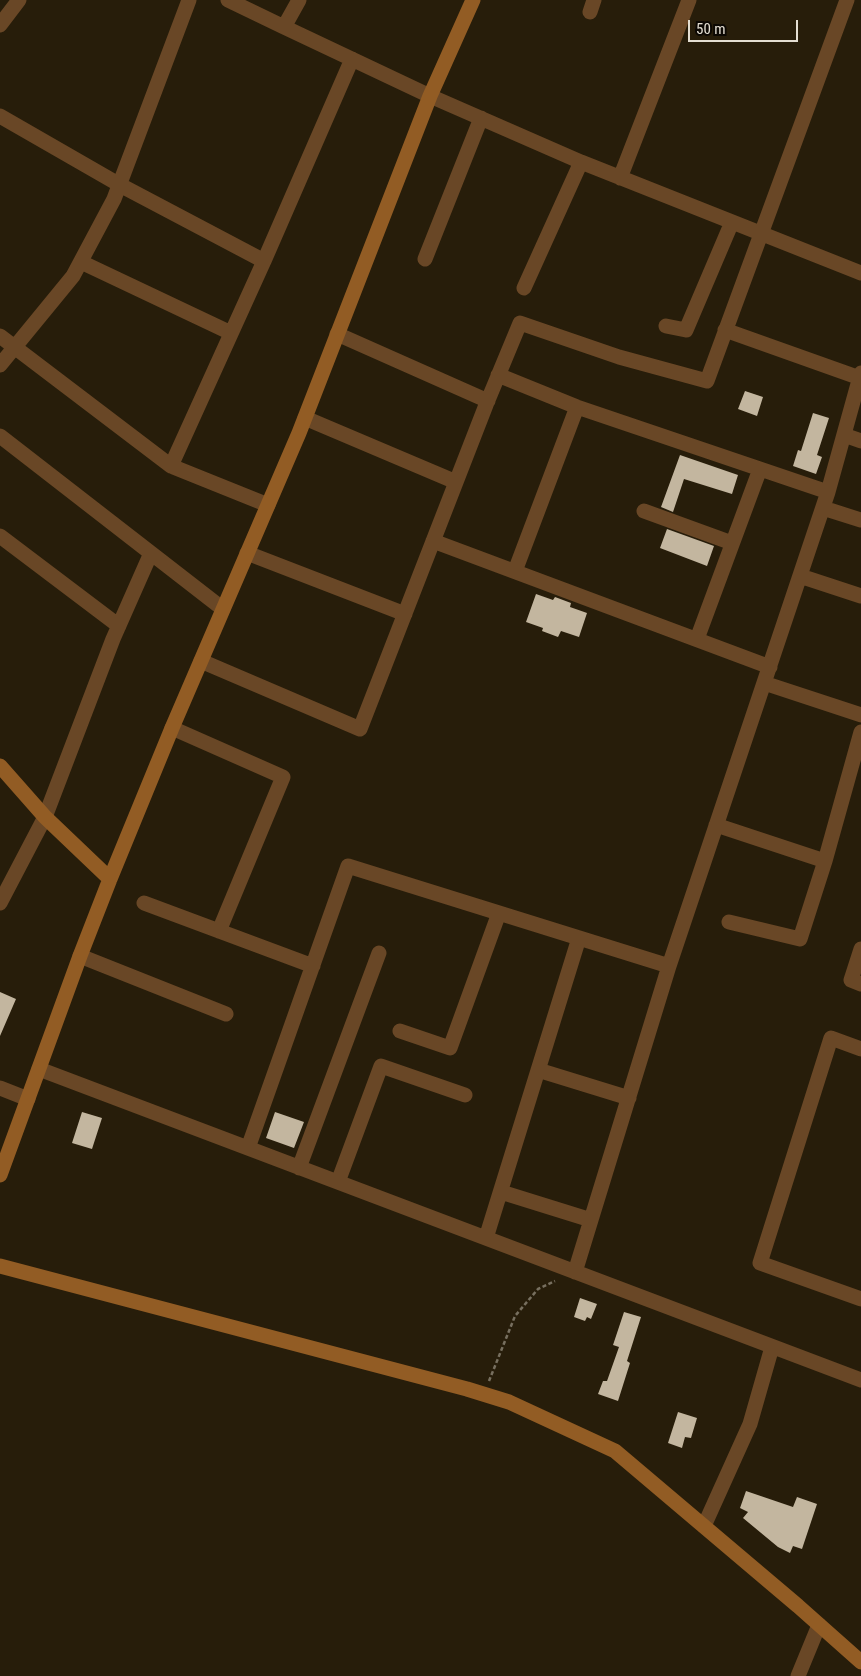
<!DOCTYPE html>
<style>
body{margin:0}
#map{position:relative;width:861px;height:1676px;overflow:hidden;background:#271d0a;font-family:"Roboto Condensed",sans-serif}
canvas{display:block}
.scale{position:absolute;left:688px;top:20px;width:110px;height:22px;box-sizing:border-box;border:2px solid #e4ded2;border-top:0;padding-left:6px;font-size:15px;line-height:18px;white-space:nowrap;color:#e4ded2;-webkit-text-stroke:4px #0c0803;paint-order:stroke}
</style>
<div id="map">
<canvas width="861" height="1676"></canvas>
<div class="scale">50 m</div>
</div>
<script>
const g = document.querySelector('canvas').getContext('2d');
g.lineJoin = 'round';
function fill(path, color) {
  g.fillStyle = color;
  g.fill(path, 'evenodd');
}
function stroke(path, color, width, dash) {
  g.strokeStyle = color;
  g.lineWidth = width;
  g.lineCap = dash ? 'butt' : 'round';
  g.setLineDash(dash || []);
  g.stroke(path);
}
fill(new Path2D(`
 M745 391 763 397 757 416 738 409Z
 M813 413 829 418 817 455 822 457 816 474 793 466 798 450 801 451Z
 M680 455 738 475 732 494 684 479 673 512 661 507Z
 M667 529 714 546 707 566 660 548Z
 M536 594 553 600 555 597 571 603 570 607 587 613 579 637 561 631 558 637 542 631 543 628 526 622Z
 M0 992 16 999 0 1036Z
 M82 1112 102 1118 92 1149 72 1143Z
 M275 1112 304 1122 294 1148 266 1138Z
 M580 1298 597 1304 591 1319 587 1317 585 1321 574 1317Z
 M624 1312 641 1317 627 1361 630 1363 618 1401 598 1394 603 1381H607L619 1347 613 1345Z
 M678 1412 697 1418 691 1438 685 1437 682 1448 668 1443Z
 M746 1491 793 1507 797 1497 817 1504 802 1549 793 1546 790 1553 778 1547 743 1518 748 1512 740 1508Z`), '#c3b69f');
stroke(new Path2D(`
 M489 1381 515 1316 538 1289 555 1281`), '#776f5f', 2.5, [4, 2.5]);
stroke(new Path2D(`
 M228 0 284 27
 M299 0 284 27 430 96 581 162 861 273
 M590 12 594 0
 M0 25 19 0
 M0 116 120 185 264 261 352 59
 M620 178 689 0
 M425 259 481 118
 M81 262 231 333
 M524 288 581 162
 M666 326 686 330 732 222
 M725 330 860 378
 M337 334 488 401
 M0 336 171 466 264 261
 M0 365 73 276 114 199 189 0
 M498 375 577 407 828 492 861 373
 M305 418 456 482
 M844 435 861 441
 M0 436 223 609
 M171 466 268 505
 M823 508 861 520
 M644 511 732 543
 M0 536 119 626
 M433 541 770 667
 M247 553 405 614
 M515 571 577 407
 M800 576 861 596
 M697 639 760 469
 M201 661 360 729 486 405 520 323 619 357 707 381 847 0
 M764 683 861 715
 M172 728 283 777 219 931
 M716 825 825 861
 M0 903 45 817 113 639 151 553
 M144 903 313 966
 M729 922 800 939 825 861 861 732
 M861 949 851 980 861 984
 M80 956 226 1014
 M400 1031 450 1048 499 913
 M861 1049 831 1038 760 1263 861 1299
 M39 1069 861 1380
 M538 1070 629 1098
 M0 1088 28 1099
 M248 1148 348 866 669 966
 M299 1168 379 953
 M338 1182 381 1066 465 1095
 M501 1192 591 1220
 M486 1238 579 938
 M575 1272 669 966 828 492
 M704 1526 750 1424 772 1347
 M798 1676 819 1625`), '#694726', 15);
stroke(new Path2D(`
 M0 766 45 817 110 879
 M0 1175 80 956 110 879 172 728 299 433 430 96 473 0
 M0 1266 467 1389 509 1402 615 1451 798 1606 861 1662`), '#925c24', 15);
</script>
